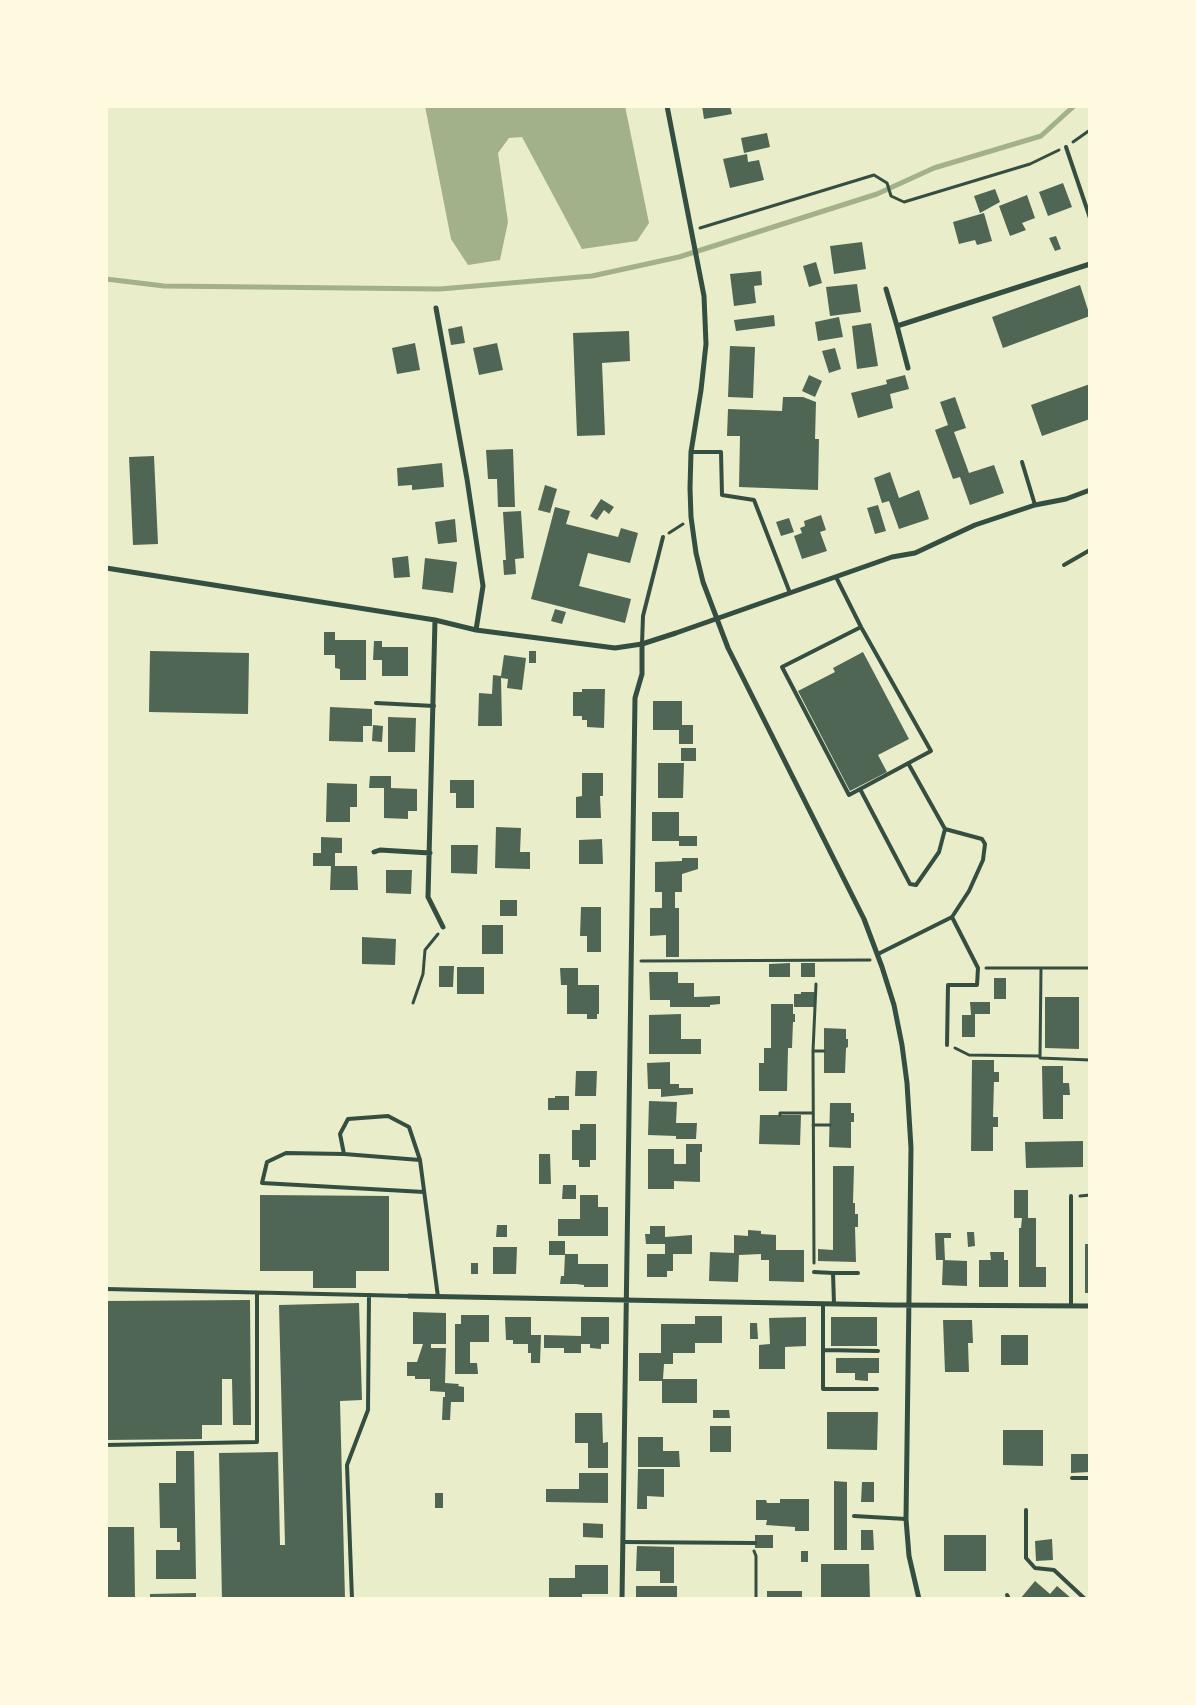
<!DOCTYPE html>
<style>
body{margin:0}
#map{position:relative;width:1196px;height:1705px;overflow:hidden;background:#e9edc9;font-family:Commissioner,sans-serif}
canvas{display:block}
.frame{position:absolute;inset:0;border:108px solid #fefae0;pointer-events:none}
</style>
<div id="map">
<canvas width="1196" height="1705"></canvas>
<div class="frame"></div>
</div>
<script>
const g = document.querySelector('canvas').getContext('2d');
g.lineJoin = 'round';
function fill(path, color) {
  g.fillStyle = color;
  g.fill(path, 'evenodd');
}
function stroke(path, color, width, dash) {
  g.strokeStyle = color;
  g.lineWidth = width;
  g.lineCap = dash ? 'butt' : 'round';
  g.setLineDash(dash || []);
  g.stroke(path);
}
fill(new Path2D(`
 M425 106H625L649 223 637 241 582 249 522 137 509 138 498 153 508 222 500 260 468 265 451 239Z`), '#a3b18a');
stroke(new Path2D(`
 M106 279 164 286 440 289 592 276 679 257 877 194 934 168 1041 136 1074 106`), '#a3b18a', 5);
fill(new Path2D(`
 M702 106H730L732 114 704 119Z
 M767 133 770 147 744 153 741 138Z
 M747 154 748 162 759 160 764 180 730 188 723 159Z
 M1063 183 1072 207 1048 216 1039 192Z
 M995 189 1000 202 980 213 974 196Z
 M1027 195 1035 218 1022 223 1026 230 1010 236 999 206Z
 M984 213 992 241 977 245 975 240 959 244 953 222Z
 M1056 236 1061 249 1055 251 1049 238Z
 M862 242 866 269 834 274 830 246Z
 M816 262 822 283 809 287 803 266Z
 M761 271 762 285 754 286 756 303 734 306 730 274Z
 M857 284 861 312 830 316 826 287Z
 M1080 285 1090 316 1003 348 992 317Z
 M774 315 775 326 736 331 734 320Z
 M839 317 843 337 818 341 815 322Z
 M871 323 878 366 857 369 852 326Z
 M462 326 465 343 451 345 448 329Z
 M629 331 630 361 602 363 605 435 577 436 573 333Z
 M415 343 420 370 397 374 392 348Z
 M497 343 503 370 479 375 473 348Z
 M730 346 755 347 753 398 728 397Z
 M835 348 841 369 829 373 822 351Z
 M809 375 822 381 815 397 802 391Z
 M905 375 909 389 890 394 893 408 858 418 851 393 887 384 886 380Z
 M1090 384V419L1042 436 1031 405Z
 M783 397H803L816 402 815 439H819L818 490 739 487 740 436H727L728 409 782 411Z
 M955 397 966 428 954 432 969 473 994 465 1004 493 970 505 960 477 953 479 935 430 948 425 940 402Z
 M513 449 515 507H498L497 479H488L486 450Z
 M154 456 158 544 133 545 129 457Z
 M442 463 444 487 412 490V485L398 486 397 468Z
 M890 472 899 498 919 490 929 519 899 529 889 501 882 503 874 478Z
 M545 485 557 489 550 513 538 510Z
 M601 499 614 507 609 514 604 510 597 520 590 516Z
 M878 505 886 531 875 534 867 508Z
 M555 507 570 511 566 524 618 537 621 528 638 533 630 563 588 553 579 586 631 599 625 623 531 599Z
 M521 511 524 558 515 559 516 574 504 575 503 560H506L503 512Z
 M821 515 826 530 820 532 827 551 802 559 794 536 802 533 800 528 805 526 804 521Z
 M789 518 794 532 781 536 776 522Z
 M455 519 457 542 438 544 435 522Z
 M408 556 410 577 394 578 392 558Z
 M425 558 457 562 453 593 422 589Z
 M555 609 566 612 562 624 551 621Z
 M324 632H335V640H366V680H340V669L335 668V655H324Z
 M374 641H382V647H408V676H382V660H373Z
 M150 651 249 653 248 714 149 712Z
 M529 651H536V663H529Z
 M863 652 909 739 878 755 887 772 850 791 798 691 835 672 833 668Z
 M504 655 526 658 522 690 507 688 508 679 501 678 502 726H478L479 693 492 694 493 675 501 676Z
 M582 689H605L604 728 587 727V720H582V716H573V692H582Z
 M653 701H682V725H693V744H679V730H653Z
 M330 707 372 709V726H363V742L329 741Z
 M388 717 416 718 415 752H388Z
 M373 725 383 726 382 742 372 741Z
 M681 748H696V761H681Z
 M658 763H684L683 798H658Z
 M582 773H603V796H600L601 818H576V797L582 796Z
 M370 776H391V788L417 789V811H408V819L384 818V788H369Z
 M450 780H474V808H456V793H450Z
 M327 783 357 784V807H350V822H326Z
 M652 812H679V836H697V846H679V841H652Z
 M496 827 521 828 520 852H530V869L495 868Z
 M321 837 342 838V853H335V866H357L358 890H330L331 866H313V853H321Z
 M602 839 603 864H579V840Z
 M451 845H478L477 874 451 873Z
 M682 858H698V869L682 874V892H675V908H679V957H666V935L650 936V908H662V892H655V862L682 861Z
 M386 870H412L411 894 386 893Z
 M500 900H517V916H500Z
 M581 907H601V952H587V936H580Z
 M482 925H503V954H482Z
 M362 937 396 939 395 965 362 964Z
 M790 963V977H769V964Z
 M801 963H815V977H801Z
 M439 966H454L453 987H439Z
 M457 967H484V994H457Z
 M560 968H578V985H599V1014H597V1019H587V1014H567V985H561Z
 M649 972H678V983H694V997L720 996V1004L710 1005V1007H670V1000H650Z
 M994 978H1006V999H994Z
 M801 992H814V1007H794V994H801Z
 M1045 997H1079V1049L1045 1048Z
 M970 1002H990V1014H975V1037H962V1015H971Z
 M771 1004H793V1014H795V1022H793L792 1048H788L787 1091H759V1063H764V1048H771Z
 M681 1014V1039H701V1054H649V1015Z
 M824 1028 846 1029V1039H848V1047L846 1048 845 1073H824Z
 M972 1060H994V1072H999V1082H994L993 1117H998V1127H993V1151H971Z
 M670 1062V1084H679V1088H693V1094L661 1097V1089H648L647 1063Z
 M1042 1066H1063V1083H1069L1070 1095H1063V1119H1043Z
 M576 1071H597L596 1096H575Z
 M555 1096H569V1110H548V1098H555Z
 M649 1101 677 1102 676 1123H697L696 1139H676V1136L648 1135Z
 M830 1103H851V1113H854V1122H851V1148L829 1147Z
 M760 1115H801L800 1145 759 1144Z
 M580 1124H596V1160H590V1167H579V1160H572V1130H580Z
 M1083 1141V1167L1026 1168 1025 1142Z
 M686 1144H702V1152H700V1182L674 1181V1189H648V1149H674V1164H686Z
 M539 1154H550L551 1184H539Z
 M833 1166H854L853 1203H855V1214H858V1227H855L856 1262 818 1261V1249L833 1250Z
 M563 1185H576V1199H562Z
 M1014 1190H1028V1218H1036V1267H1046V1287H1019V1228H1021L1022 1218H1014Z
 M260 1195 389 1196V1271H356V1288H313V1271H260Z
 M580 1195H598V1207H608V1236H558V1219H580Z
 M497 1225H507V1237H496Z
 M650 1226H665V1237L692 1235V1254H673V1271H667V1277H647V1254H665V1244H646L645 1234H650Z
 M748 1230 761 1231V1234L776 1235V1250H804V1282L769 1281V1260H761V1254L739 1255 738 1282 709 1281 710 1252 734 1253V1235L748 1236Z
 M967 1232H974L975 1246 968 1247Z
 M935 1233H951V1238H944L945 1260H936Z
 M549 1241H565V1255H549Z
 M1085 1244H1090V1293H1085Z
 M493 1247H517L516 1274H493Z
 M990 1252H1004V1260H1008V1287H979V1260H991Z
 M565 1254H578V1264H608V1287H584V1285L576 1284H560L561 1276H564Z
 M943 1260 967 1261V1286L942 1285Z
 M471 1263H478V1274H471Z
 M250 1300 251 1425H233L232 1379H222V1425H202V1439L106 1440V1301Z
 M359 1303 362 1400 340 1401 345 1599H222L219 1453 278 1452 280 1545H285L279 1305Z
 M413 1312 446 1313V1344H431V1348H446L445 1383 459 1384 458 1386 464 1387V1402H451L450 1420H442L443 1397H445V1392L430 1391V1379H415V1376H407V1362H417L423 1344H413Z
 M461 1315H489V1342H470V1363H477L478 1374H455V1324H461Z
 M695 1316H722V1343H695V1353H673V1364H664L663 1379H697V1403H662V1381H639V1353H661V1324H695Z
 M505 1317H531V1335H541L540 1363H531V1353H528V1344H513V1340H506Z
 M581 1317H609V1344H601V1349L590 1348V1344H581V1353H564V1348H544V1335L581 1336Z
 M806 1317V1346L785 1347V1369H759V1345L770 1344 769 1318Z
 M831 1317H877V1346H831Z
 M943 1320H972L973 1343H968L969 1372H945Z
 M750 1323H757L758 1339H750Z
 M1001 1335H1028V1365H1001Z
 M836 1358H879V1373H868V1381L855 1380V1373H836Z
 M713 1410H729L730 1418H713Z
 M827 1412H878L877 1450 827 1449Z
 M575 1413H602L603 1443 608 1442V1468H588V1443H575Z
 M710 1426H731V1452H710Z
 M1003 1430H1043V1466L1003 1465Z
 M638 1437H663V1451H679L680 1467H638Z
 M176 1451H194L196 1579H156V1550H180V1542H177V1528H160L159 1483H176Z
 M1071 1454H1090V1472L1071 1473Z
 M638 1469H664V1497L647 1496V1509H637Z
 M579 1473H608V1503L546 1502V1489H579Z
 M834 1481 847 1482V1550H834Z
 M862 1482H874V1502H861Z
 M435 1493H443V1508H435Z
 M780 1499H809V1531H795V1527L766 1525 767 1520H756V1500H766L767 1503H780Z
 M583 1523 603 1524V1538L583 1537Z
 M106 1527H134L135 1599H106Z
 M861 1530H873L874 1550H861Z
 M755 1535H773V1548H755Z
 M944 1535H986V1571H944Z
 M1052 1539 1053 1560 1036 1561 1035 1541Z
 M637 1546 674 1547V1583H660V1571H636Z
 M801 1551H808V1562H801Z
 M821 1564H869L870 1599H821Z
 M575 1565H608V1594H582V1597H549V1578H575Z
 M1035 1581 1050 1594 1057 1586 1072 1599H1020Z
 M636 1586H677V1599H636Z
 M767 1591H802V1599H767Z
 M196 1593V1599H150V1594Z`), '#4f6655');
stroke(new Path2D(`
 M1073 142 1090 130
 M700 228 874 175 887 183 891 196 904 202 1030 164 1059 150
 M669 533 683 524
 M641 961 870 960
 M986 968H1090
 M1041 968 1040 1058 1090 1060
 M413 1003 423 974 425 950 438 934
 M955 1048 969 1055 1040 1056
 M813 1051H824
 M780 1115V1113H813
 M813 1125H830
 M1080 1196 1090 1195
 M814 1263 813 1051 816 984
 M754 1551 756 1556V1599`), '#344e41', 3);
stroke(new Path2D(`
 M1066 147 1090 218
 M691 452H721L722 495 754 500 790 593
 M1022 462 1035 505
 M1064 565 1090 550
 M836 577 861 627 931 751 849 795 782 667 861 627
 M642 644 643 616 663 537
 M376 703 434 706
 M860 789 910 884 916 885 939 852 945 829 908 763
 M878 954 952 917 969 891 983 860 985 844 982 839 945 829
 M947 1045 948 985H977L978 968 952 917
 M344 1154 286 1153 267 1162 262 1183 424 1192
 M420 1160 344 1154 340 1134 348 1119 388 1116 409 1127 420 1160 438 1297
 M1071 1196V1306
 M814 1272 833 1273
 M106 1289 409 1296
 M823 1304V1389H877
 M834 1304 833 1273H858
 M823 1350 878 1351
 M106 1445 257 1442V1293
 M1072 1478H1090
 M1026 1510V1558L1035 1568 1054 1570 1085 1599
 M854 1516 906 1519
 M623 1542 755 1543
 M1007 1595 1009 1599
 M352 1599 347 1465 368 1410 369 1295`), '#344e41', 4);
stroke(new Path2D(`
 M667 106 704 296 706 344 701 390 691 452 690 488 691 517 696 553 703 582 728 648 864 919 882 967 894 1005 902 1045 907 1083 911 1148 906 1519 909 1556 919 1599
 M886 289 897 326 1090 264
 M436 308 467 479 483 586 476 630
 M897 326 908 368
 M106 568 435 620 476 630 615 648 642 644 676 633 892 557 915 553 975 525 1035 505 1066 499 1090 490
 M435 620 428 897 443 927
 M374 852 380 850 430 853
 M409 1296 891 1305 1090 1306
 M622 1599 635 698 642 674V644`), '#344e41', 5);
</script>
